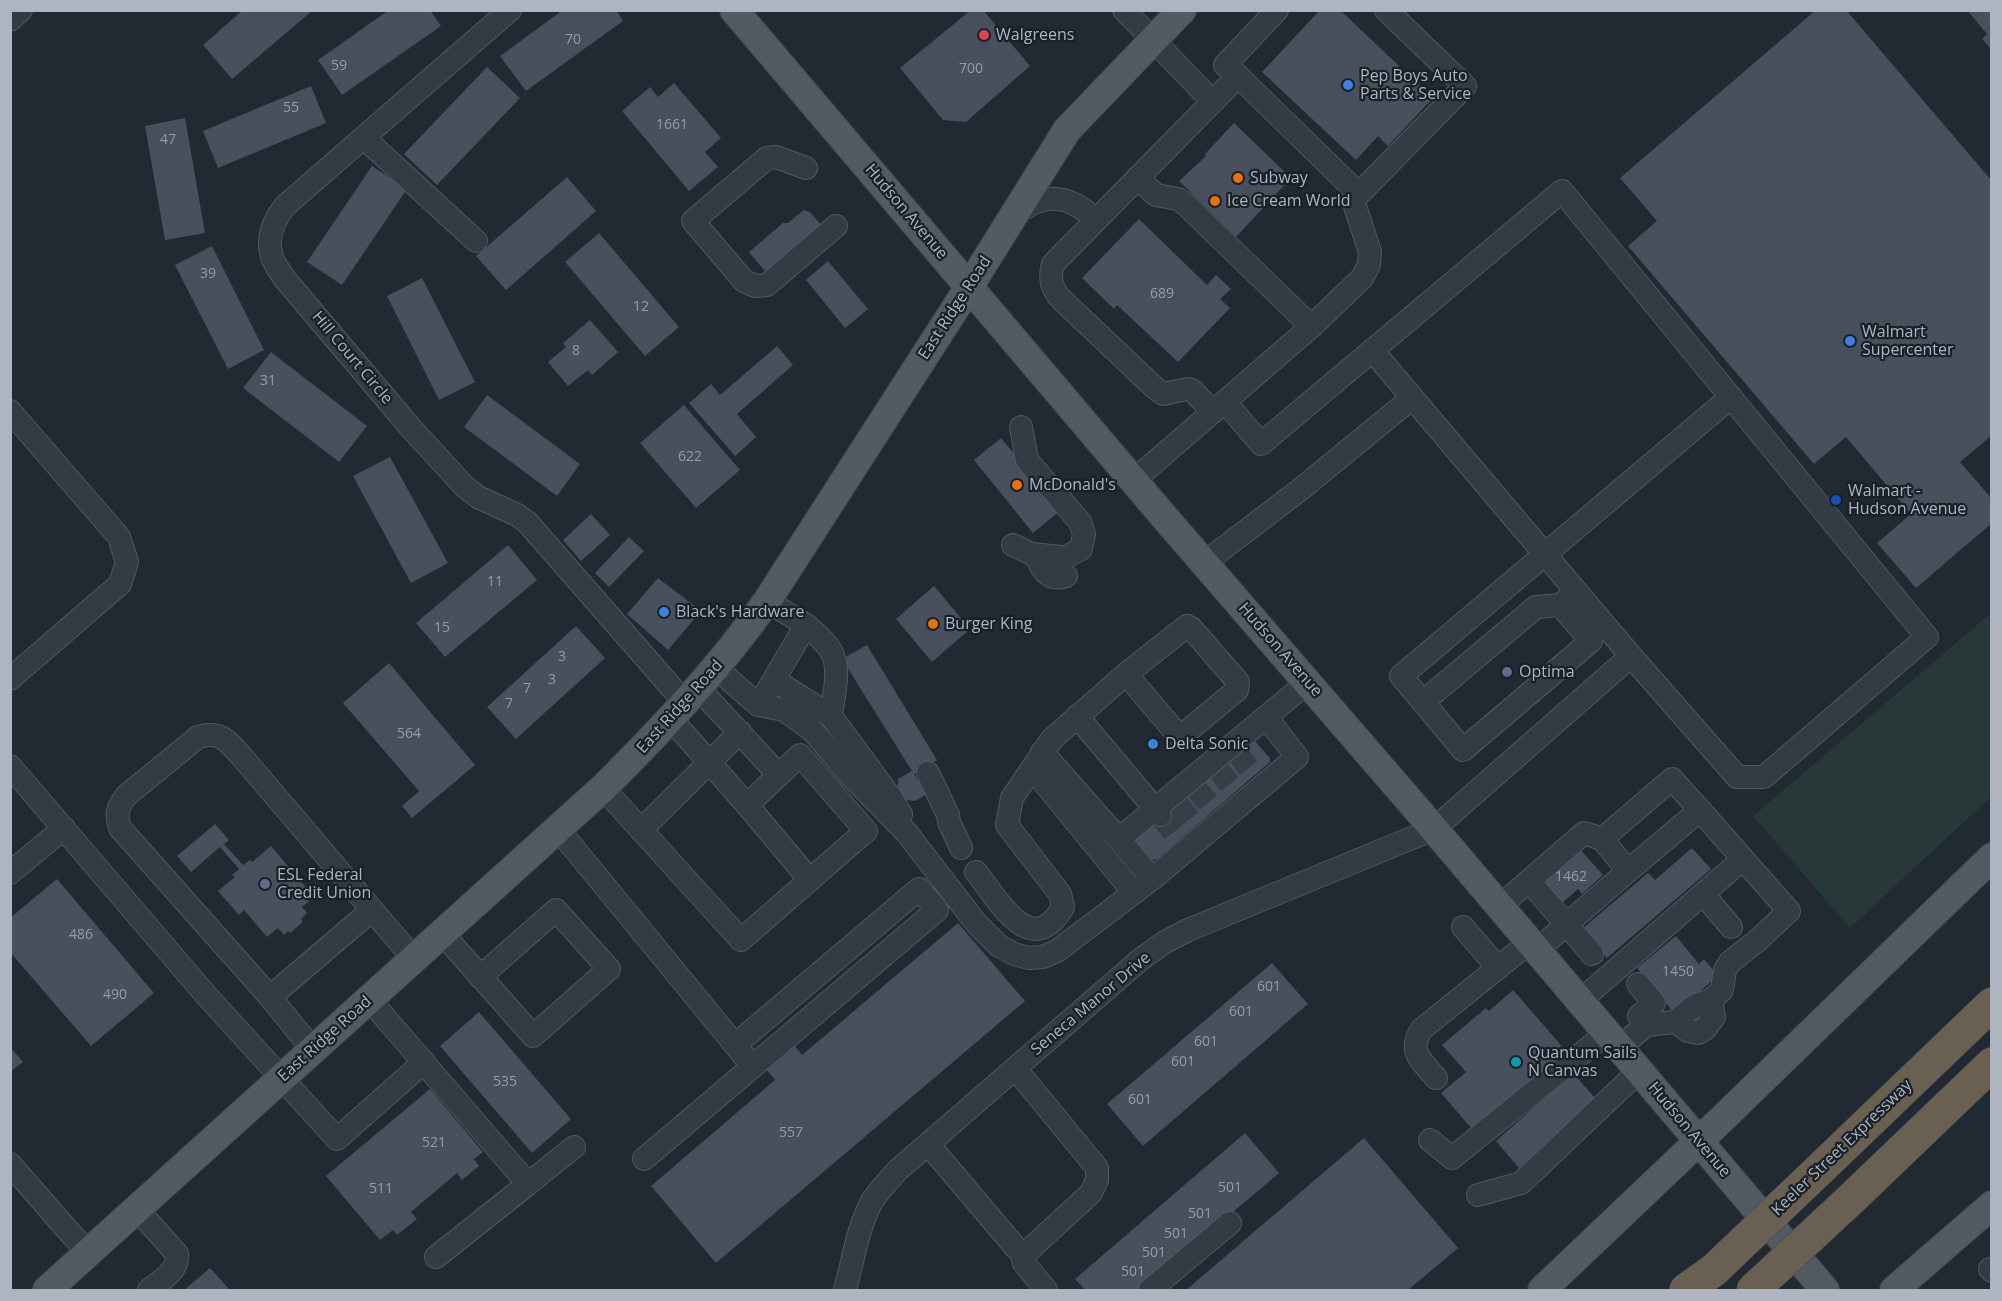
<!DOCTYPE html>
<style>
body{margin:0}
#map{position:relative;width:2002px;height:1301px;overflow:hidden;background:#212933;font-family:"Open Sans",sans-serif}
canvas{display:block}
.frame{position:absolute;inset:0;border:12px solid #aeb5c1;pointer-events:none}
</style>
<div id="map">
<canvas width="2002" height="1301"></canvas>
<div class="frame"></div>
</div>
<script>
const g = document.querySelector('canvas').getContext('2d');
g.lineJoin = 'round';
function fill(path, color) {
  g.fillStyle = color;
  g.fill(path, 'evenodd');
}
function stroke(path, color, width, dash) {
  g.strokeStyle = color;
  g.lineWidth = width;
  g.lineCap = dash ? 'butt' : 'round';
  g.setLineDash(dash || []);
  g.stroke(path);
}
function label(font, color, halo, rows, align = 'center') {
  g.font = font + ' "Open Sans",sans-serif';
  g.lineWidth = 4.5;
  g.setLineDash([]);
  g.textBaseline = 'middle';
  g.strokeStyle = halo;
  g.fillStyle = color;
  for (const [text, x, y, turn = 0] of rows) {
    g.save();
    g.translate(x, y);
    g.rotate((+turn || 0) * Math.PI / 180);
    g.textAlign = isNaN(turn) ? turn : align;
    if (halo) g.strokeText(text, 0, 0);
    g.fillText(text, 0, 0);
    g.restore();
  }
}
fill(new Path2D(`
 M1991 613V797L1850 928 1753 816Z`), '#273838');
fill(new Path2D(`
 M243 10H313L232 79 203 45Z
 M389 10H430L441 26 342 95 318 60Z
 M563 10H616L623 21 526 91 500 56Z
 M971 10H983L1030 66 966 122 943 120 900 68Z
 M1320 10H1340L1433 98 1388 146 1378 136 1356 160 1262 72Z
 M1816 10H1846L1992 181V435L1960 462 1992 499V523L1916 588 1877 543 1911 514 1846 437 1814 464 1628 246 1657 221 1620 178Z
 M1967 10H1992V50L1982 39 1987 34Z
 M487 67 520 98 437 185 404 154Z
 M674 83 721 138 705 152 718 167 689 191 622 111 650 87 658 97Z
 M311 86 326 123 218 168 203 131Z
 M185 118 205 233 165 240 145 126Z
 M1234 123 1291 178 1236 237 1179 181 1206 156 1205 154Z
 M372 166 407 189 342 285 307 262Z
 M567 177 596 211 506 290 476 256Z
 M804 210 810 212 821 225 770 277 749 252 783 223H788Z
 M1139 219 1207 285 1216 275 1231 289 1220 299 1230 308 1178 362 1117 305 1114 309 1082 278Z
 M599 233 679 327 645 356 565 262Z
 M212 246 264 350 228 369 175 265Z
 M828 261 868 309 845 328 806 280Z
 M422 278 475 382 439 400 387 296Z
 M590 320 618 352 592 375 588 370 568 386 548 362 566 347 563 343Z
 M777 346 793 365 737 414 756 437 735 456 689 403 711 384 720 395Z
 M271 352 367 426 339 462 243 388Z
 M487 395 580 464 557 496 464 427Z
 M684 405 740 470 696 508 640 443Z
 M1001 438 1061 510 1033 533 974 460Z
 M390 457 448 563 411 583 353 476Z
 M591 514 610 535 581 561 563 540Z
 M629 537 644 551 609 587 595 573Z
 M508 545 537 580 445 657 416 623Z
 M658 578 701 611 668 650 627 614Z
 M934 586 970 629 932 662 896 619Z
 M576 626 605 658 516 739 487 707Z
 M867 645 937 760 914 774 927 794 915 801 906 800 898 787V779L912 771 842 659Z
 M389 663 475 765 412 818 402 806 419 791 343 703Z
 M1253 739 1270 758V762L1157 859 1152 860 1136 841 1137 835Z
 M215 824 229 840 224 844 243 865 250 860 252 862 271 846 314 897 302 907 307 913 301 919 303 922 290 933 288 931 284 935 278 928 267 937 244 910 239 915 218 891 235 877 232 875 239 869 220 847 191 872 177 856Z
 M1577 846 1603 875 1582 894 1578 889 1560 905 1538 880Z
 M1692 848 1711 869 1607 958 1582 929 1648 873 1655 880Z
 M57 879 154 993 91 1046 10 952V918Z
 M958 923 1025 1001 716 1263 651 1186 775 1080 762 1064 790 1040 802 1055Z
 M1676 936 1699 964 1704 959 1718 976 1674 1013 1637 968Z
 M1272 963 1308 1004 1143 1146 1107 1104Z
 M1513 990 1566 1051 1473 1130 1441 1093 1466 1072 1442 1045 1486 1008 1489 1011Z
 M479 1012 571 1119 532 1153 440 1046Z
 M10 1047 23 1062 10 1072Z
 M1573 1073 1597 1100 1519 1168 1496 1141Z
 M430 1089 483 1152 474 1159 479 1166 462 1180 457 1173 411 1212 417 1219 397 1235 393 1230 380 1240 326 1176Z
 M1245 1133 1279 1173 1141 1290H1085L1075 1279Z
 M1364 1138 1458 1248 1408 1290H1186Z
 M210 1268 230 1290H184Z`), '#48505d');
stroke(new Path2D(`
 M1235 751 1255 775
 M1216 767 1236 792
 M1194 786 1214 810
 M1176 802 1195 826
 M1160 815 1179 840`), '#363e48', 22, [22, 11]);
const minor = new Path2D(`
 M510 10 286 205C274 219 266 238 272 257 274 264 280 271 284 278L410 427 465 487 478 497 517 515 527 522 686 704
 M1124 10 1213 102
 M10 20 21 10
 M1238 76 1359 194
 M364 138 476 241
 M806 168 776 157 767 158 693 221 744 281 755 286 767 285 836 226
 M1137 178 1156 195 1178 199 1185 204 1311 326
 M1014 216C1044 191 1069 194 1096 220
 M1225 402 1261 444 1562 191 1927 637 1764 777H1737L1631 656 1372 350
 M10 411 119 537 127 562 120 584 10 679
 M1213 412 1192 390 1187 389 1163 394 1155 388 1062 300C1051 288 1049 279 1053 264L1238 76 1225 65 1277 10
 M1021 427 1027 460 1080 522 1084 534 1081 549 1066 557
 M1133 481 1311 327 1362 278 1369 265 1370 252 1353 200 1465 86 1386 10
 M1013 545 1032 554 1060 557
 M1036 555C1041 569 1048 582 1066 576
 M1204 563 1301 489 1412 398
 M1576 592 1560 605 1536 607 1423 702 1401 676 1731 397
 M806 625C815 633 827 642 832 653 841 671 833 697 831 716
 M716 668 758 705 784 710 812 730 850 775 907 833 976 923 999 946 1014 954 1029 958 1043 957 1057 951 1152 879 1297 757 1266 717
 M774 680 831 716 892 799 901 814
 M699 689 778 774
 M766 693 806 625 767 601
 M1423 702 1463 750 1591 641 1560 605
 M1077 716 1160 815
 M1042 752 1119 839
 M10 766 206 995 337 1139 424 1062
 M1032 768 1134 893
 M928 773 948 815 949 822 961 848
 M603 788 741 940 866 831 800 755 747 805 671 719
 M747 805 810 880
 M558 829 745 1057
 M641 830 740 732
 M1602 839 1672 779 1700 810
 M976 872C998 899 1031 962 1063 907L1060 894 1007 825 1012 798 1052 739 1126 674 1187 626 1191 628 1238 682 1237 690 1185 733 1178 735 1126 674
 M10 873 64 828
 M1152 879 1119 839 1308 682
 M1529 881 1592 954
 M1703 894 1731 927
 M1500 906 1584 833 1602 839 1628 871 1537 950
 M1463 927 1498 968
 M442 933 533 1036 609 969 556 910 480 977
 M1638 984 1654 1003 1639 1016 1646 1025
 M270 997 372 910
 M369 999 528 1184 436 1257
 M1580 1001 1743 859 1700 810 1628 871
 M1675 1022 1688 1031 1698 1033 1705 1029 1714 1017 1711 1000
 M1619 1048 1646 1025 1675 1022 1689 1010 1699 1004 1711 1000 1722 990 1725 970 1730 962 1757 941 1789 911 1743 859
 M313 1050 270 997 120 828C115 814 118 806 127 795L198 737C222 730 228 742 243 758L414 959
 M1436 1078C1421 1060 1407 1051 1422 1029L1530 942
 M1430 1140 1452 1158 1607 1033
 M928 1144 1016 1248 1021 1252 1028 1251 1091 1193 1097 1180V1168L1015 1068
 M644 1159 937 910 919 889 735 1045
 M10 1164 71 1234 89 1252
 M528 1184 574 1147
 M1478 1195 1521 1183 1639 1071
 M137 1209 177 1254C179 1271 161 1280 149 1290
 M1021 1252 1024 1263 1046 1290
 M1990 1269 1992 1271
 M845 1290C853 1262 857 1230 871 1203 878 1191 888 1181 898 1170L1141 959 1165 942 1188 930 1434 829 1631 656
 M1150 1290 1230 1223`);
const major = new Path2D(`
 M734 10 1160 512 1434 829 1825 1290
 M47 1290 603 788C662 729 718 670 767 601L969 287 1067 130 1182 10
 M1542 1290 1724 1117 1992 857
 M1894 1290 1992 1205`);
const highway = new Path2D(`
 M1820 1169 1992 1004
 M1849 1201 1992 1064
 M1686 1290 1714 1270`);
stroke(minor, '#525862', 24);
stroke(major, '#3e444e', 30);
stroke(highway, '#3f454f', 34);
stroke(minor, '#343b44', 22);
stroke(major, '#525a64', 28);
stroke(highway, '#696052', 33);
const highwayBridge = new Path2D(`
 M1714 1270 1820 1169
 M1753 1290 1849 1201`);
stroke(highwayBridge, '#3f454f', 34, []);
stroke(highwayBridge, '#696052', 33);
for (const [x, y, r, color] of [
 [984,35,6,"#e0444e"],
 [1348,85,6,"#3f7fe0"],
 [1238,178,6,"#e8710a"],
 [1215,201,6,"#e8710a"],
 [1850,341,6,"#3f7fe0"],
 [1017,485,6,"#e8710a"],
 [1836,500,6,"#1a4fb4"],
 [664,612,6,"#3f7fe0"],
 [933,624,6,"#e8710a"],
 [1507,672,6,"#5c6f8a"],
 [1153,744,6,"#3f7fe0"],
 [265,884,6,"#5c6f8a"],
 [1516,1062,6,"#0f9aa8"]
]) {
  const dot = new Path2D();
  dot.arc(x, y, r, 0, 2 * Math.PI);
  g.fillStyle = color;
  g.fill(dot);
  stroke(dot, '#1a2028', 2);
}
label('14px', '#949ca8', null, [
 ["70",573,40],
 ["59",339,66],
 ["700",971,69],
 ["55",291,108],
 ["1661",672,125],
 ["47",168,140],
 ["39",208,274],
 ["689",1162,294],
 ["12",641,307],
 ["8",576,351],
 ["31",268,381],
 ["622",690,457],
 ["11",495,582],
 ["15",442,628],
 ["3",562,657],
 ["3",552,680],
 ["7",527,689],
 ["7",509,704],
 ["564",409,734],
 ["1462",1571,877],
 ["486",81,935],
 ["1450",1678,972],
 ["601",1269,987],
 ["490",115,995],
 ["601",1241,1012],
 ["601",1206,1042],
 ["601",1183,1062],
 ["535",505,1082],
 ["601",1140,1100],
 ["557",791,1133],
 ["521",434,1143],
 ["501",1230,1188],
 ["511",381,1189],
 ["501",1200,1214],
 ["501",1176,1234],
 ["501",1154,1253],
 ["501",1133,1272]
]);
label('16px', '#aeb5c1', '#1a2028', [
 ["Walgreens",996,35],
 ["Pep Boys Auto",1360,76],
 ["Parts & Service",1360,94],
 ["Subway",1250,178],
 ["Ice Cream World",1227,201],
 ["Walmart",1862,332],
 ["Supercenter",1862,350],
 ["McDonald's",1029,485],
 ["Walmart -",1848,491],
 ["Hudson Avenue",1848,509],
 ["Black's Hardware",676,612],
 ["Burger King",945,624],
 ["Optima",1519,672],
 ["Delta Sonic",1165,744],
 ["ESL Federal",277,875],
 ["Credit Union",277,893],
 ["Quantum Sails",1528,1053],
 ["N Canvas",1528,1071]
], 'left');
label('16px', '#aeb5c1', '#1a2028', [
 ["Hudson Avenue",906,212,50],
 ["East Ridge Road",955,308,-57],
 ["Hill Court Circle",352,358,50],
 ["Hudson Avenue",1280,650,49],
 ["East Ridge Road",680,707,-48],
 ["Seneca Manor Drive",1091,1004,-40],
 ["East Ridge Road",325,1039,-42],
 ["Hudson Avenue",1689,1130,50],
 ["Keeler Street Expressway",1842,1148,-44]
]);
</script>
